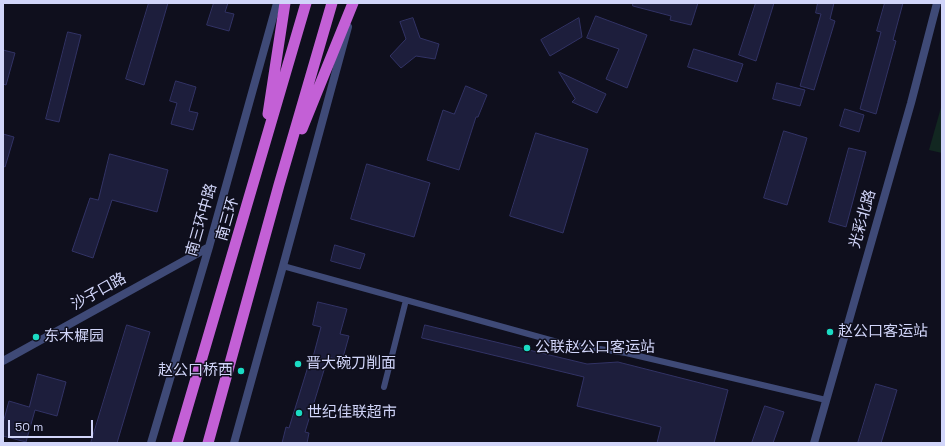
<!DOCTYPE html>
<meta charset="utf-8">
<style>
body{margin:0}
#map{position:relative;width:945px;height:446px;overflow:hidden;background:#0f0f1d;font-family:"Space Grotesk",sans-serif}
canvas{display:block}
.frame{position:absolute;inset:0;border:4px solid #d1d5f9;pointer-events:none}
.scale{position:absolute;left:8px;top:420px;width:85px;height:18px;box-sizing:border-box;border:2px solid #d1d5f9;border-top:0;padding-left:5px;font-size:12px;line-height:14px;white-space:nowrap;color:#d1d5f9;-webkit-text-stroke:3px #0f0f1d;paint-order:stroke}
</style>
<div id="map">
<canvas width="945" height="446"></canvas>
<div class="frame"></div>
<div class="scale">50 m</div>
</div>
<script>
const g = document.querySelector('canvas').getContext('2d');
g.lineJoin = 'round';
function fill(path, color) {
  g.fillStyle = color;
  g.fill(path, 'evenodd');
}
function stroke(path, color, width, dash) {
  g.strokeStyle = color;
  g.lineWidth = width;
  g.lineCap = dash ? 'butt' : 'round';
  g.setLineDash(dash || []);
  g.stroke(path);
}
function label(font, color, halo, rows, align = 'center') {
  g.font = font + ' "Space Grotesk","Noto Sans SC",sans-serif';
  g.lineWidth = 3;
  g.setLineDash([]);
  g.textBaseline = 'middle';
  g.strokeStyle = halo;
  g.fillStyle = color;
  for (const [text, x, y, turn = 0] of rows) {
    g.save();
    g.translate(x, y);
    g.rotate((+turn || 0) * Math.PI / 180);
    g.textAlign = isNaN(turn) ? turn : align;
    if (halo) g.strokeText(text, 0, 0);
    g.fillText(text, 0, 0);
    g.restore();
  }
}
fill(new Path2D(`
 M942 104V153L929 150Z`), '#122721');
const building = new Path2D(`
 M149 3H168L144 85 126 79Z
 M214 3H228L225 12 234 14 229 31 207 25Z
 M633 3H698L691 25 670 20 671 16 633 6Z
 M756 3H774L756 61 739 55Z
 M818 3H834L830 19 835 21 814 90 800 86 821 14 816 13Z
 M885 3H903L893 40 896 41 876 114 860 109 881 32 877 31Z
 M596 16 647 35 627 88 606 79 619 49 587 38Z
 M413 18 420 38 439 44 435 59 416 56 401 68 390 56 406 39 400 22Z
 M579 18 582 37 550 56 541 40Z
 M68 32 81 35 59 122 46 119Z
 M694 49 743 64 737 82 688 67Z
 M3 50 15 53 6 85 3 84Z
 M559 72 606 94 597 113 572 102 575 99Z
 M176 81 196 87 189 111 198 113 193 130 171 124 177 103 170 101Z
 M777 83 805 90 800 106 773 99Z
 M466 86 487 95 478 117H476L459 170 427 160 443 110 454 114Z
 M845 109 864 115 859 132 840 126Z
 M784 131 807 138 787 205 764 198Z
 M536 133 588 149 563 233 510 216Z
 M3 134 14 137 5 167 3 166Z
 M849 148 866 152 846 227 829 222Z
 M110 154 168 170 157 212 112 200 93 258 72 251 90 198 98 200Z
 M367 164 430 183 414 237 351 219Z
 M335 245 365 254 360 269 331 261Z
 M318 302 347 309 340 334 349 336 342 361 328 357 305 432 309 433 307 443H282L286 427 289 428 310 360 312 361 321 327 313 325Z
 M127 325 150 332 117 443H91Z
 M425 325 587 364 618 362 728 390 714 443H657L661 427 577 406 584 377 422 338Z
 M38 374 66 382 57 416 35 410 26 442 3 436V423L9 401 29 407Z
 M876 384 897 390 881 443H858Z
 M765 406 784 412 773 443H752Z`);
fill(building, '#1d1e3c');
stroke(building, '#323365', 1);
stroke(new Path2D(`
 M283 266 561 343 626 353 826 400
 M384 387 406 300`), '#3f4a77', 6);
stroke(new Path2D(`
 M3 361 209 247
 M151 443 209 247 277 3
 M234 443 283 266 348 27
 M814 443 911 103 937 3`), '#3f4a77', 8);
stroke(new Path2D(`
 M268 114 285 3
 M302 129 353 3
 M177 443 306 3
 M208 443 279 185 332 3`), '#c360d6', 11);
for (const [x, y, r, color] of [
 [830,332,4,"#1bdbc3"],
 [36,337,4,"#1bdbc3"],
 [527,348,4,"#1bdbc3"],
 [298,364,4,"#1bdbc3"],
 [241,371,4,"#1bdbc3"],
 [299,413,4,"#1bdbc3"]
]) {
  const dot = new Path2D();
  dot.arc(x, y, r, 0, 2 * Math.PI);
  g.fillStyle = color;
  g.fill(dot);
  stroke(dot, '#0f0f1d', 1.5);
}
label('15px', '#d1d5f9', '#0f0f1d', [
 ["南三环",228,219,-74],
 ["光彩北路",863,219,-74],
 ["南三环中路",202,220,-74],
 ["沙子口路",99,292,-29]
]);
label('15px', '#d1d5f9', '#0f0f1d', [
 ["赵公口客运站",838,332],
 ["东木樨园",44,337],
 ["公联赵公口客运站",535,348],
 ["晋大碗刀削面",306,364],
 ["赵公口桥西",233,371,"right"],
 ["世纪佳联超市",307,413]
], 'left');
</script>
